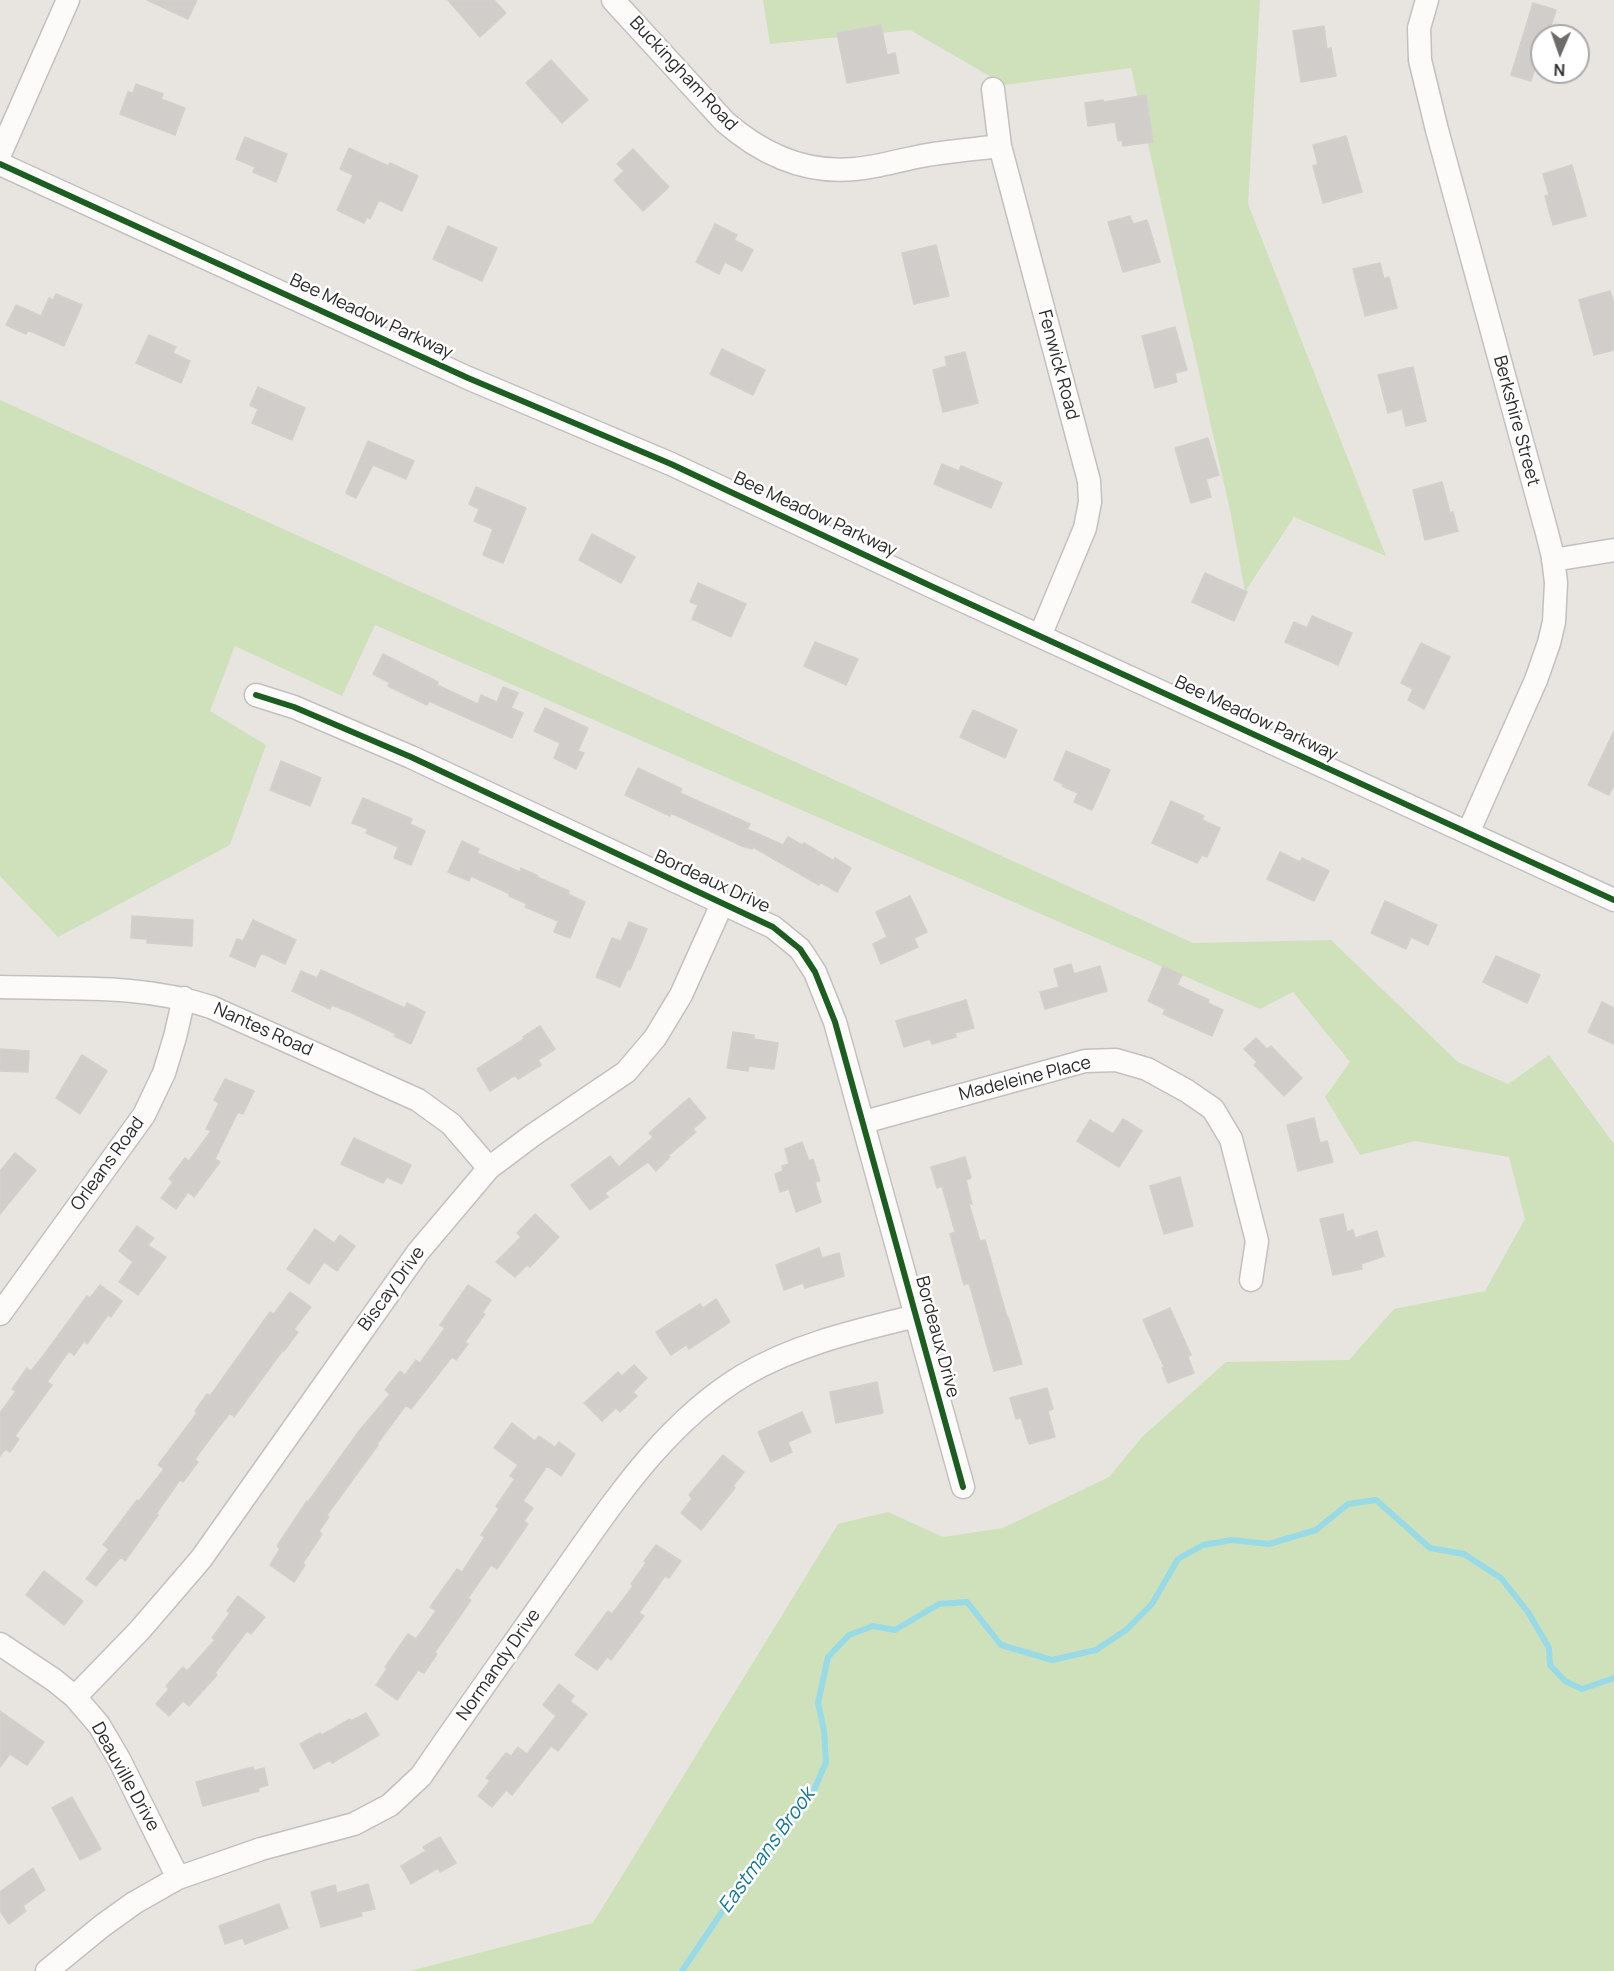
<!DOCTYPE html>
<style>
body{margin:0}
#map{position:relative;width:1614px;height:1971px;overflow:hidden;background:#e8e4e0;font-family:Manrope,sans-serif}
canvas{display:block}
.north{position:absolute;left:1530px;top:24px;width:60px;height:60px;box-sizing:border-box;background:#fff;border:2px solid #aaa;border-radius:50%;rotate:182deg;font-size:16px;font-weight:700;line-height:24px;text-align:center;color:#2b2b2b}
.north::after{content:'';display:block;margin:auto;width:21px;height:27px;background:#6d6c6a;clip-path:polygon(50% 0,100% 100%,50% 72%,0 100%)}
</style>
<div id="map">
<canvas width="1614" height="1971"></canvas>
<div class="north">N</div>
</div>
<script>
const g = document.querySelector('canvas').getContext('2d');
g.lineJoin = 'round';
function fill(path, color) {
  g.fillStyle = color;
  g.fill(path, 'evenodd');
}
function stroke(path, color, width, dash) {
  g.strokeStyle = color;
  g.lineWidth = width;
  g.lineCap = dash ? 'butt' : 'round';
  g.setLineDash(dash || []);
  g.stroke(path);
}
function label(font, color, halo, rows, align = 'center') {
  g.font = font + ' Manrope,sans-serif';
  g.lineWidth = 5;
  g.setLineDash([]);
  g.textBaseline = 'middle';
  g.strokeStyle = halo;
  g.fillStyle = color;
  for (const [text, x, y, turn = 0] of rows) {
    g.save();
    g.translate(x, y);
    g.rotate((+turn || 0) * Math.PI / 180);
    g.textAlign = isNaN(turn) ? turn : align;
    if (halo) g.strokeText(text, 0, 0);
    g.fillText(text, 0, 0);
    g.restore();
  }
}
fill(new Path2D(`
 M763 0H1260L1248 204 1386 556 1294 517 1245 592 1231 515 1131 68 1005 85 910 30 770 44Z
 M0 400 1193 943 1331 940 1458 1062 1508 1084 1549 1055 1614 1144V1971H410L593 1923 838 1524 888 1512 943 1537 1003 1528 1109 1477 1142 1437 1226 1362 1349 1360 1394 1309 1485 1291 1525 1219 1509 1157 1415 1141 1360 1155 1325 1097 1350 1062 1293 992 1260 1009 375 625 342 696 235 646 210 711 266 745 230 845 58 937 0 876Z`), '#cfe1bb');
stroke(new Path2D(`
 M682 1971 745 1878 812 1795 826 1762 824 1730 818 1703 828 1657 849 1635 873 1626 895 1630 939 1604 967 1602 1001 1645 1052 1660 1096 1650 1126 1630 1152 1604 1178 1559 1203 1545 1232 1540 1269 1544 1316 1530 1348 1504 1376 1500 1430 1548 1464 1554 1501 1578 1528 1612 1549 1648 1550 1665 1565 1681 1582 1689 1614 1678`), '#98dae6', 6);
const building = new Path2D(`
 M147 0H197L188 19Z
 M448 0H494L506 13 480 37Z
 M1533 3 1556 10 1548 36H1542V63L1537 62 1531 81 1511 75Z
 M881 25 887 55 895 53 899 73 847 83 837 33Z
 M1324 26 1327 49 1331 48 1336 76 1301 82 1293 31Z
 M551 60 588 100 562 123 526 83Z
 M136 84 163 94 161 99 185 108 175 135 120 114 128 92 133 93Z
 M1146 95 1153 142 1123 146 1122 140 1118 141 1115 122 1088 126 1085 103 1103 100 1104 102Z
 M1346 136 1362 192 1323 203 1313 166 1318 164 1313 145Z
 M245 137 287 154 276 182 253 172 255 167 236 159Z
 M349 148 388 166 390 163 418 176 402 211 379 200 370 219 367 217 364 223 337 210 353 175 340 169Z
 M633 149 669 187 643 211 614 180 624 171 617 164Z
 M1572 165 1586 216 1553 225 1545 196 1549 195 1543 174Z
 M1130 216 1133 224 1147 220 1160 262 1123 272 1108 222Z
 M715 224 737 235 734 240 753 250 742 271 725 262 719 274 696 262Z
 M448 226 497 248 482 281 433 259Z
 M936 245 949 296 914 304 902 253Z
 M1380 263 1384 279 1389 277 1397 308 1365 316 1353 269Z
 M1610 291 1614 304V350L1594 355 1579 300Z
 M56 294 82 305 64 346 28 330 26 334 6 325 16 305 41 316 49 298 53 300Z
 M1175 327 1187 370 1175 373 1177 382 1155 388 1142 336Z
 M149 335 176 347 173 353 190 361 181 383 136 363Z
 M722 349 765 370 753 395 710 374Z
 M965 352 978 403 943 412 933 370 947 366 945 357Z
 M1413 367 1426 421 1406 426 1402 409 1388 413 1378 375Z
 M258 387 305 408 292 440 252 423 258 409 250 405Z
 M1208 438 1219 475 1206 479 1211 497 1191 503 1175 448Z
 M368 441 414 461 406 479 373 465 356 498 346 493Z
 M942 464 959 471 961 466 1002 483 991 508 934 484Z
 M1442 482 1450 513 1453 512 1458 531 1425 540 1413 490Z
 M476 487 526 508 503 563 483 555 493 529 474 521 479 509 469 504Z
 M592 534 635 557 621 583 579 560Z
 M1205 573 1247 592 1234 621 1192 602Z
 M698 583 746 604 731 637 692 619 698 605 690 602Z
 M1312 616 1352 633 1338 665 1285 642 1294 622 1307 628Z
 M815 642 858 659 846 685 804 666Z
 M1421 643 1450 657 1424 709 1408 700 1413 689 1401 683Z
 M383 654 438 682 437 685 478 704 481 695 497 702 503 687 518 693 511 708 523 713 512 738 429 701 427 705 388 686 390 683 373 674Z
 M545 708 588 728 578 751 584 753 576 769 554 758 560 743 534 731Z
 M973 710 1017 730 1005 758 960 737Z
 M1614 731V785L1609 795 1588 785Z
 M1066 751 1110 770 1092 810 1074 802 1078 793 1062 786 1063 784 1054 780Z
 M281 761 321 778 310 806 270 790Z
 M638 768 682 789 680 793 750 824 747 829 783 845 788 837 802 845 804 843 834 861 835 858 851 868 837 892 820 882 819 885 753 847 752 849 742 846 671 813 670 816 625 795Z
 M363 798 412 819 410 824 425 831 411 865 394 858 398 847 366 833 368 829 352 823Z
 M1171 801 1204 816 1202 820 1220 828 1207 857 1202 855 1197 863 1152 843Z
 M462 841 479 849 477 853 520 872 521 868 538 876 537 877 569 891 568 894 585 902 570 938 554 932 558 921 525 907 527 904 509 896 510 894 471 876 469 881 448 872Z
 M1280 852 1300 862 1302 858 1329 871 1314 901 1267 879Z
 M910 896 927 932 914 938 918 947 881 964 873 944 887 937 876 912Z
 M1385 901 1437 925 1428 945 1411 937 1406 949 1371 933Z
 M132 916 193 920 192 946 147 943V939L131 938Z
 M253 920 296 940 285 964 261 953 255 967 230 956 237 939 243 941Z
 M629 922 647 929 630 970 628 969 620 987 596 977 612 938 621 941Z
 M1496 956 1540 975 1527 1003 1483 982Z
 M1071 964 1074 974 1100 966 1107 991 1045 1009 1040 992 1059 987 1054 969Z
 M1163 966 1182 975 1177 985 1209 1000 1208 1003 1223 1010 1212 1036 1163 1014 1165 1009 1148 1001Z
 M321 970 405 1008 407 1003 425 1012 411 1044 394 1036 396 1034 352 1013 332 1005 330 1009 292 991 301 971 317 978Z
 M966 1000 974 1028 955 1033 956 1037 932 1044 930 1039 904 1047 896 1021Z
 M1602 1002 1614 1008V1044L1588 1032Z
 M540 1026 555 1049 538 1060 541 1065 518 1079 515 1075 490 1091 477 1069 524 1039 523 1037Z
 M733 1032 754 1035V1039L778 1043 774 1069 749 1066 748 1071 727 1068Z
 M1256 1038 1267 1049 1271 1046 1302 1078 1284 1096 1254 1065 1257 1062 1244 1049Z
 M0 1049 29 1051 28 1072 0 1071Z
 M82 1055 107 1071 80 1114 56 1098Z
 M225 1079 254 1091 243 1114 238 1112 215 1159 220 1162 194 1197 188 1192 176 1209 161 1198 173 1182 169 1179 185 1158 189 1161 211 1131 206 1129 219 1103 214 1100Z
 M689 1098 706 1118 693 1129 696 1132 668 1156 670 1157 656 1171 648 1162 605 1193 608 1197 590 1210 571 1185 610 1156 619 1167 653 1137 649 1133Z
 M1314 1118 1320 1143 1327 1141 1333 1162 1298 1171 1287 1125Z
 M1123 1119 1142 1131 1119 1167 1077 1141 1090 1120 1113 1134Z
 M354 1138 411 1165 402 1184 387 1177 383 1183 341 1164Z
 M802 1142 809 1161 813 1159 820 1181 815 1182 821 1202 796 1212 789 1189 780 1192 775 1174 783 1171 782 1166 789 1164 785 1149Z
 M15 1153 36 1170 0 1214V1171Z
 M965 1157 971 1178 966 1180 972 1204H969L980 1241 985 1240 1007 1317H1008L1022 1364 994 1371 969 1283 964 1285 954 1249 950 1234 955 1232 942 1186 937 1188 931 1167Z
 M1180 1177 1193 1226 1164 1234 1150 1186Z
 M535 1214 559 1237 530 1267 527 1265 515 1277 496 1262 521 1237 517 1233Z
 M1343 1214 1347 1232 1353 1230 1355 1238 1377 1231 1384 1256 1361 1264 1362 1269 1333 1275 1320 1219Z
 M137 1226 154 1238 148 1245 166 1257 138 1295 119 1282 133 1262 119 1251Z
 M315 1229 334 1243 340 1235 355 1246 337 1271 324 1262 309 1284 287 1269Z
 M819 1248 822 1258 839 1253 844 1276 805 1288 803 1283 784 1290 776 1265Z
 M100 1285 122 1301 111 1317 108 1315 87 1344 84 1341 74 1355 69 1351 47 1382 52 1385 15 1436 19 1439 10 1452 5 1449 0 1456V1413L16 1391 12 1389 27 1368 31 1371 43 1356 87 1296 90 1298Z
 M468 1285 491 1300 482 1313 485 1314 465 1342 468 1344 456 1360 452 1357 411 1409 406 1405 377 1444 378 1445 327 1515 329 1517 319 1531 322 1534 303 1563 305 1565 294 1582 270 1565 280 1549 277 1546 307 1501 308 1502 359 1431 390 1394 385 1390 400 1371 405 1375 416 1360 420 1363 445 1328 440 1325Z
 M290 1292 311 1307 294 1329 298 1332 284 1351 283 1350 234 1417 230 1413 218 1428 195 1459 198 1462 183 1482 180 1480 156 1514 158 1515 125 1561 121 1557 96 1586 86 1579 109 1549 103 1545 137 1500 139 1501 164 1469 158 1465 197 1413 195 1411 207 1394 210 1396 270 1312 274 1314Z
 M716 1299 730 1322 689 1349 686 1345 671 1355 656 1332 700 1304 703 1308Z
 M1170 1308 1191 1355 1188 1357 1194 1373 1168 1383 1162 1368 1164 1367 1143 1320Z
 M634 1365 647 1378 633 1392 637 1396 620 1412 616 1408 602 1421 584 1403 618 1372 622 1376Z
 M877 1382 883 1413 836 1423 830 1392Z
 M1047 1388 1053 1409 1048 1411 1055 1437 1029 1444 1021 1418 1016 1419 1010 1398Z
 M802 1412 811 1432 788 1442 792 1452 771 1462 758 1432Z
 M512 1423 535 1441 539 1436 555 1447 559 1442 575 1454 561 1476 547 1466 523 1501 533 1508 524 1521 528 1524 497 1569 491 1565 468 1598 471 1600 435 1652 437 1654 424 1673 418 1670 397 1700 376 1685 387 1669 385 1667 408 1634 416 1639 436 1611 430 1607 457 1569 462 1572 485 1537 481 1535 499 1509 496 1506 515 1479 510 1476 518 1465 494 1448Z
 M723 1455 744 1472 733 1486 735 1488 701 1530 681 1513 692 1499 689 1495Z
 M656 1545 681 1561 669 1578 665 1576 639 1613 644 1616 611 1660 607 1657 597 1670 575 1655 608 1611 612 1614 633 1586 631 1584 646 1563 644 1561Z
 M44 1571 83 1601 64 1625 26 1595Z
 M238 1596 265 1617 251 1634 247 1631 215 1673 217 1675 189 1706 183 1701 169 1716 156 1704 169 1689 166 1686 183 1667 187 1671 215 1640 212 1638 230 1613 227 1611Z
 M559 1684 574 1696 570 1701 587 1714 558 1751 551 1746 512 1795 506 1790 492 1807 478 1796 490 1781 486 1778 506 1753 511 1756 518 1747 527 1754 556 1716 543 1705Z
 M0 1711 44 1742 27 1765 10 1754 0 1767Z
 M366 1713 379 1735 332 1763 330 1760 314 1769 300 1744 320 1733 322 1735 350 1719 351 1721Z
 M253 1767 254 1771 264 1768 268 1785 258 1788 259 1791 203 1806 196 1782Z
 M72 1797 101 1849 80 1860 52 1808Z
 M440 1837 456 1863 440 1872 438 1868 411 1884 401 1866 426 1851 423 1847Z
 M33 1868 45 1890 23 1906 26 1911 9 1924 0 1911V1892Z
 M368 1884 375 1909 361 1912 362 1916 321 1927 311 1892 335 1885 337 1893Z
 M279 1904 288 1928 245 1944 243 1938 225 1944 219 1926Z`);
fill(building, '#d0cdca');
stroke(building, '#d3d0cc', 1.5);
const minor = new Path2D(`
 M613 0 725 122C763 155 805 174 855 169 879 167 903 159 927 155 952 151 976 149 1000 146
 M1427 0 1419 28 1420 60 1437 130 1547 533 1553 557 1556 583 1554 622 1549 643 1536 680 1468 833
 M993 89 1000 146 1089 481 1090 502 1085 528 1040 636
 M0 154 68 0
 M0 164 468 378 671 464 933 587 1614 900
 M1553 560 1614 550
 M256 695 294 707 411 757 773 927 800 949 815 972 835 1022 963 1487
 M0 987C70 989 143 984 211 1007L418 1100 451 1124 489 1168
 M864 1122 1085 1061 1116 1060 1147 1069 1187 1091 1213 1109 1231 1139 1257 1241 1251 1280
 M0 1314 144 1115 164 1073 175 1037 184 998
 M0 1644 54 1680 75 1697 99 1725 119 1759 178 1878
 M75 1697 139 1631 201 1559 418 1252 489 1168 533 1135 626 1072 655 1038 681 995 722 904
 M47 1971 102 1926 134 1903 178 1878 261 1849 354 1824 390 1805 421 1776C465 1712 510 1649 554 1586 609 1509 661 1425 744 1375 797 1344 856 1331 916 1316`);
stroke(minor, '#c2c1c1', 25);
stroke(minor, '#fcfbfa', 22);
stroke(new Path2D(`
 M0 164 468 378 671 464 933 587 1614 900
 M256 695 294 707 411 757 773 927 800 949 815 972 835 1022 963 1487`), '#1b5e20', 6);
label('18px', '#2b2b2b', '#fff', [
 ["Buckingham Road",683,74,47],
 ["Bee Meadow Parkway",371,317,25],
 ["Fenwick Road",1058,365,75],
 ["Berkshire Street",1516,421,75],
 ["Bee Meadow Parkway",815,515,25],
 ["Bee Meadow Parkway",1256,719,25],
 ["Bordeaux Drive",712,882,25],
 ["Nantes Road",263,1030,24],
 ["Madeleine Place",1025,1079,-14],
 ["Orleans Road",108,1164,-54],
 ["Biscay Drive",392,1289,-54],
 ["Bordeaux Drive",937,1337,75],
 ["Normandy Drive",499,1665,-55],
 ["Deauville Drive",125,1777,61]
]);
label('italic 20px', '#157694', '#fff', [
 ["Eastmans Brook",767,1851,-54]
]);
</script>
